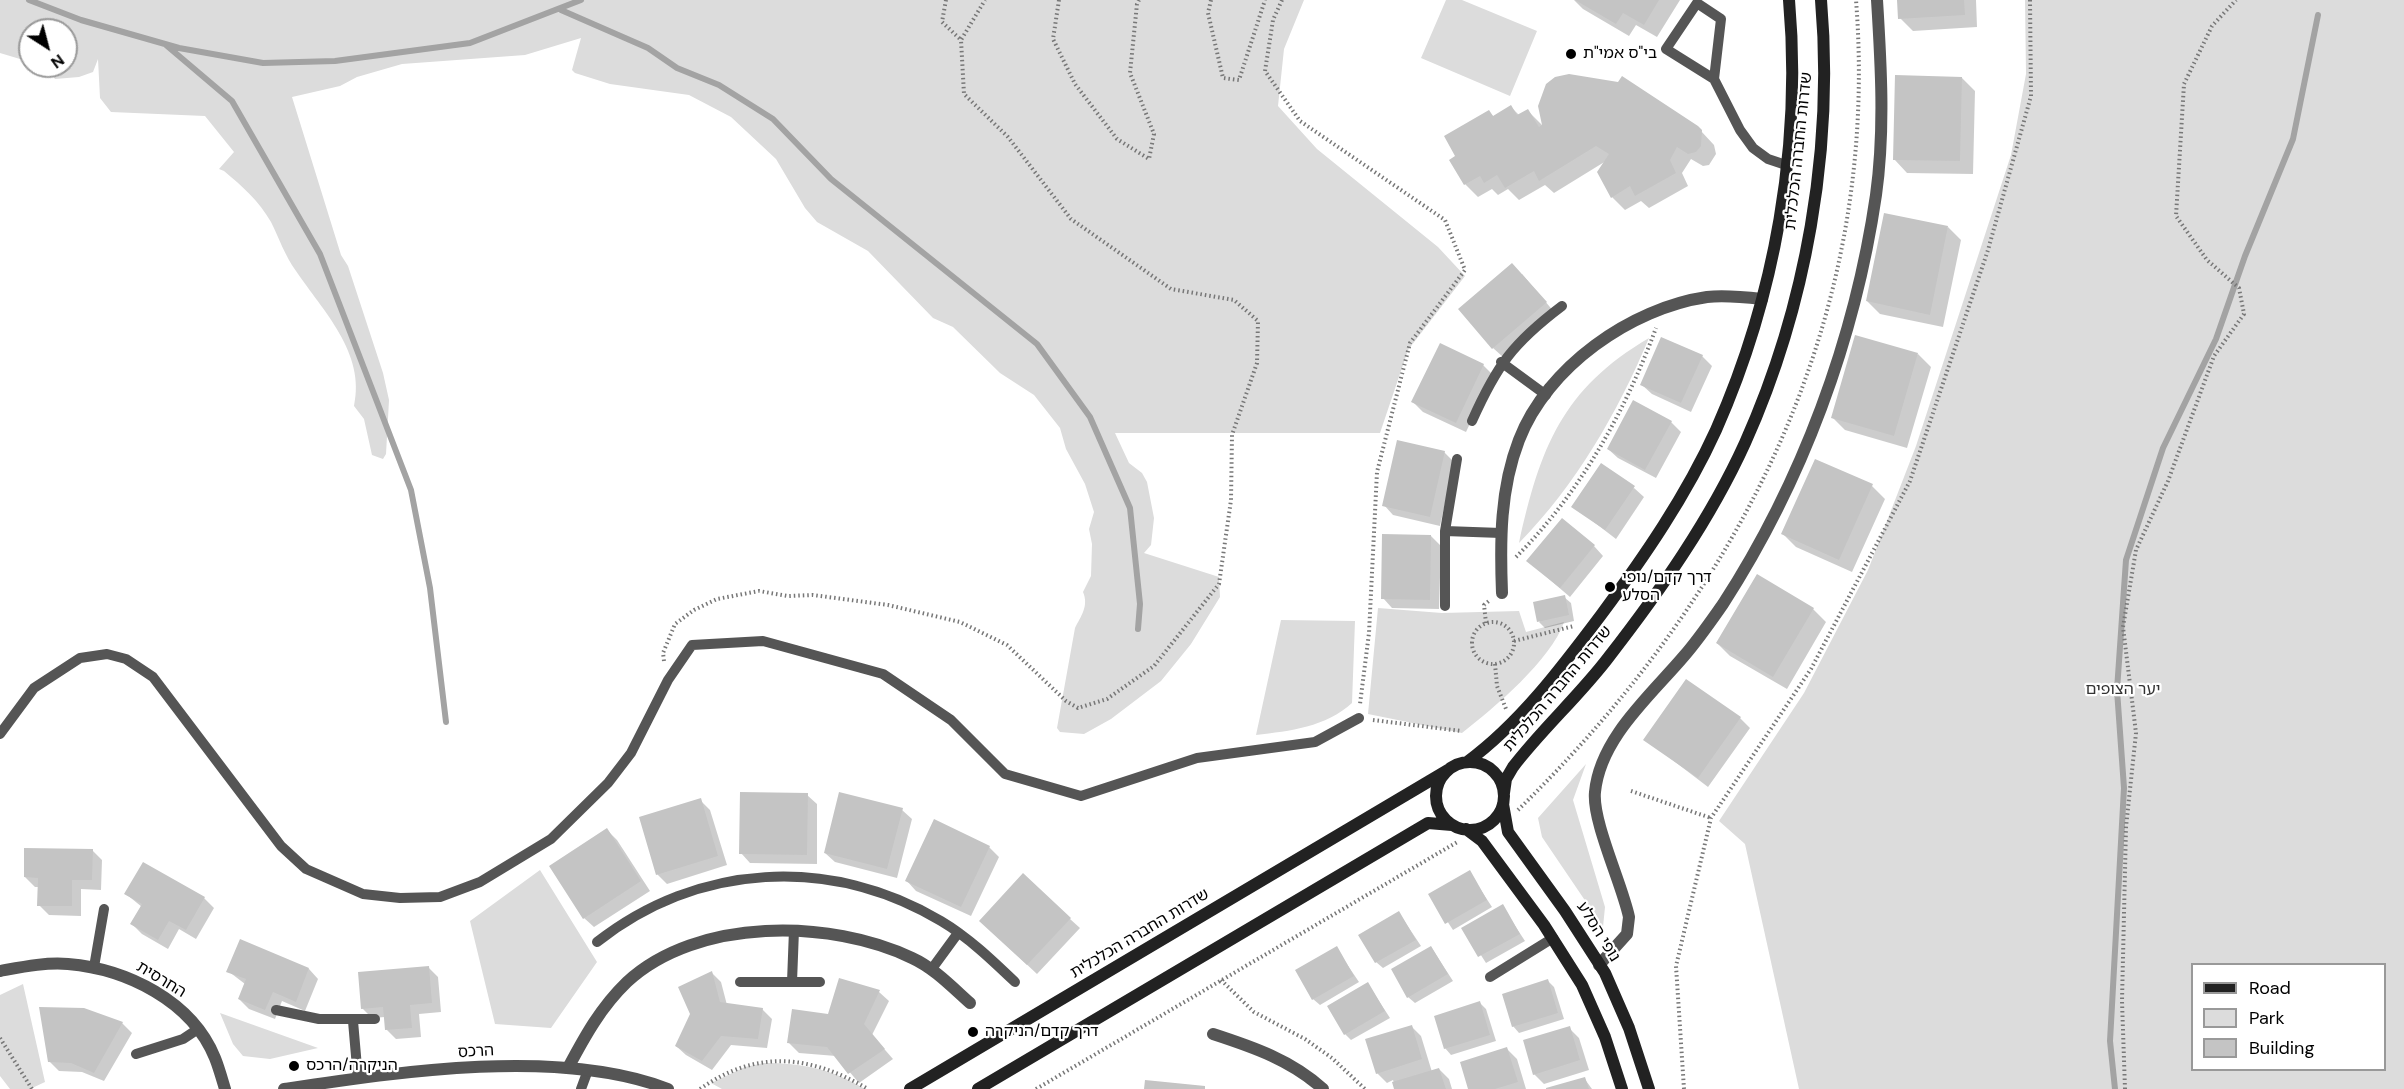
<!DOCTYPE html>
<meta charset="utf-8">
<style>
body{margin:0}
#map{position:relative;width:2404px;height:1089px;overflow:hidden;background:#fff;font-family:"DM Sans",sans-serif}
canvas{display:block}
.legend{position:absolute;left:2191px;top:963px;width:195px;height:108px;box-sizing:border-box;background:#fff;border:2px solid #999;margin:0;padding:8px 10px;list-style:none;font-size:18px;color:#000}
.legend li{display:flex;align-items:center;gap:12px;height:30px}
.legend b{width:30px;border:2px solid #999}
.north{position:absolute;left:18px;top:18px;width:60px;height:60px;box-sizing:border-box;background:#fff;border:2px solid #999;border-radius:50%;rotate:144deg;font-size:16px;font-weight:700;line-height:24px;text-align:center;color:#000}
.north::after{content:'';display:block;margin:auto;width:21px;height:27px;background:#000;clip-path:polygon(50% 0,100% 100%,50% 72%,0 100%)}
</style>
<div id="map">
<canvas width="2404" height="1089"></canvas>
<ul class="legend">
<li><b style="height:8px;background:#222"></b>Road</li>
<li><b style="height:16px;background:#dcdcdc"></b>Park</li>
<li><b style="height:16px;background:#c4c4c4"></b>Building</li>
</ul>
<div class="north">N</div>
</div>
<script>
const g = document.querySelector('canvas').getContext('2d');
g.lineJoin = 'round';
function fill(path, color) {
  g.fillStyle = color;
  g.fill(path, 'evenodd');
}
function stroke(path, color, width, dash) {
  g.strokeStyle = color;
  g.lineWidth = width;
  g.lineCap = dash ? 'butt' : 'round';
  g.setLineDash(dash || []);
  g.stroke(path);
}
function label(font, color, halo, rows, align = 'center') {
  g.font = font + ' "DM Sans","Noto Sans Hebrew",sans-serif';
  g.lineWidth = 4.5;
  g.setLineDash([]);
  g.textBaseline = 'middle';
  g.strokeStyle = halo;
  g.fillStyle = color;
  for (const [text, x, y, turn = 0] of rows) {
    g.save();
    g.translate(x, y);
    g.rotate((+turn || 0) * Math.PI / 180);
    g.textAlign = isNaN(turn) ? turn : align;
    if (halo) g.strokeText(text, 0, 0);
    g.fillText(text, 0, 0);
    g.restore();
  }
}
fill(new Path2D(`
 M0 0H1304L1284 49 1278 106 1317 149 1438 247 1465 276 1408 350 1380 433H1115L1129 463 1142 473 1147 482 1154 518 1151 545 1144 553 1219 577 1220 597 1191 644 1161 681 1111 719 1084 734 1060 732 1057 728 1075 628C1081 616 1089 606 1083 592L1091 576 1092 544 1089 529 1094 512 1085 484 1066 449 1060 428 1034 395 1000 373 953 327 933 318 868 251 817 222 805 208 776 159 731 117 689 95 610 84 575 73 572 70 581 38 525 55 402 64 357 77 340 86 292 97 341 255 348 266 383 373 389 400 386 454 383 459 372 455 364 419 354 406C366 353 323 311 296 271 285 256 279 238 271 222 259 201 242 186 224 171L219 169 234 152 205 116 111 112 100 98 98 59 93 72 79 77 55 79 45 66H66V30H30V62L0 53Z
 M1446 0H1462L1537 31 1510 96 1421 58Z
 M2025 0H2404V1089H1799L1745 844 1719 821 1804 693 1868 570 1916 446 2011 155 2026 74ZM2192 964H2384V1070H2192Z
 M1649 338C1618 412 1576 485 1519 543 1540 448 1562 389 1649 338Z
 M1378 608 1442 613 1519 611 1526 632 1564 622C1551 660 1494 708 1462 733L1368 714Z
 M1281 620 1355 621 1352 703C1326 727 1290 731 1256 735Z
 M1586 764 1573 800 1605 907 1603 927 1542 837 1538 818Z
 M540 870 597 962 551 1028 495 1024 470 921Z
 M23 984 45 1082 30 1089H10L0 1076V995Z
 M220 1013 318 1048 270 1059 243 1056 233 1044Z
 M764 1063C802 1063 832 1069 865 1089H722L711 1083 745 1067Z`), '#dcdcdc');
fill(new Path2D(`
 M1574 0H1680L1657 37 1636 25 1629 36 1583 9Z
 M1899 0H1976L1977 27 1913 31 1900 18Z
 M1962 78 1975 91 1973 174 1907 173 1894 159Z
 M1547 85 1701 131 1714 145 1716 154 1709 165 1703 166 1691 159 1682 173 1688 186 1649 208 1641 201 1625 210 1612 197 1606 161 1554 193 1545 185 1519 200 1508 189 1498 195 1492 189 1478 197 1465 184 1457 157 1489 112 1494 117 1511 107 1520 116 1528 111 1544 127 1539 106Z
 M1948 227 1961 240 1943 327 1880 314 1867 301Z
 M1522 274 1555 313 1503 357 1493 348Z
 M1918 354 1931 367 1907 448 1845 430 1832 417Z
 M1702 356 1712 366 1691 412 1652 394 1642 385Z
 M1483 365 1493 375 1466 432 1423 412 1413 402Z
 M1671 422 1681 432 1656 478 1618 458 1608 449Z
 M1444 452 1454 462 1440 526 1393 515 1384 505Z
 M1872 486 1885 499 1852 572 1796 547 1783 534Z
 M1634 488 1644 497 1616 539 1573 506Z
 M1431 536 1441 546 1439 609 1392 608 1383 598Z
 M1594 546 1603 556 1570 597 1528 561Z
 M1564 597 1571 603 1574 621 1545 628 1539 622Z
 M1813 609 1826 622 1787 689 1730 656 1717 643Z
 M1740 718 1750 728 1708 787 1645 739Z
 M807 795 817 804V864L750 863 741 853Z
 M700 800 710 810 727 865 667 884 657 874Z
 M902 810 912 819 897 878 835 862 825 853Z
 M607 830 617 840 650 891 594 927 584 918Z
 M989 847 999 857 971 916 916 891 907 881Z
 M92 850 102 860 101 890 81 889V916L49 915 39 905V887H35L25 877Z
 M144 864 204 898 214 908 196 939 179 929 168 949 142 934 132 924 142 907 126 894Z
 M1469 872 1492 907 1453 930 1430 895Z
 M1502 906 1525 941 1486 963 1464 929Z
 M1399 913 1421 946 1383 968 1376 962Z
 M1070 919 1080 928 1037 974 991 931Z
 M1431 947 1453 981 1415 1003 1408 997Z
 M1336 948 1359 982 1320 1005 1313 999Z
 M428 967 438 977 441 1012 419 1014 421 1037 396 1039 386 1029 385 1017 372 1018 362 1008Z
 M309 969 318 979 305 1011 282 1001 275 1019 249 1009 239 999 245 984 228 971Z
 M712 973 721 982 727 1005 762 1009 772 1019 767 1048 731 1045 712 1070 686 1055 676 1046Z
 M840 980 879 992 889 1001 872 1035 893 1059 859 1083 836 1056 799 1053 789 1043 829 1016Z
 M1548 981 1554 987 1564 1019 1519 1033 1513 1026Z
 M1368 984 1390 1018 1351 1040 1345 1034Z
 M1480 1003 1486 1009 1496 1041 1451 1055 1445 1048Z
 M122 1023 132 1033 104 1081 82 1072 59 1071 49 1061Z
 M1412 1027 1421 1036 1432 1072 1439 1069 1449 1079 1452 1089H1396L1393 1080 1387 1083 1377 1073Z
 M1569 1028 1579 1038 1589 1070 1544 1084 1534 1074Z
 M1507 1049 1517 1059 1526 1089H1470Z
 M1584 1078 1592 1089H1550Z`), '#0003');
stroke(new Path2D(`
 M29 0 81 20 179 48 263 63 335 61 470 43 581 0
 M561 10 648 48 677 68 719 85 773 119 831 179 1037 344 1090 417 1130 508 1140 604 1138 629
 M166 45 232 101 320 254 411 490 430 588 446 722
 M2115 1089 2110 1041 2124 788 2117 690 2126 560 2163 448 2216 339 2245 256 2293 139 2318 15`), '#a3a3a3', 6);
fill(new Path2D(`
 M1575 0H1659L1644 25 1623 13 1616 24Z
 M1897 0H1964L1965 15 1898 19Z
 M1569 74 1618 82 1622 76 1698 126 1702 130 1701 146 1696 152 1688 154 1677 147 1670 160 1676 173 1635 196 1630 186 1611 198 1597 172 1609 154 1596 146 1539 181 1534 171 1505 188 1497 175 1484 183 1480 176 1464 185 1449 160 1455 156 1444 136 1489 110 1493 116 1511 105 1517 115 1528 109 1539 127 1542 125 1538 106 1546 84 1555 77Z
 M1895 75 1962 77 1960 161 1893 160Z
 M1884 213 1948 226 1930 315 1866 301Z
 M1512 263 1547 302 1492 349 1458 309Z
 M1855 335 1918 353 1894 436 1831 418Z
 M1661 337 1703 355 1681 403 1640 385Z
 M1440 343 1484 364 1456 423 1411 402Z
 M1633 400 1672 421 1645 470 1607 449Z
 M1397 440 1445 451 1430 517 1382 506Z
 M1815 459 1873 484 1839 560 1781 534Z
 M1601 463 1635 486 1605 530 1571 507Z
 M1562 518 1595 545 1560 588 1526 561Z
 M1382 534 1431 535 1430 600 1381 599Z
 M1757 574 1814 608 1773 677 1716 643Z
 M1565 595 1569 615 1537 622 1533 602Z
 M1686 679 1741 717 1698 778 1643 740Z
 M740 792 808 793 807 855 739 854Z
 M839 792 903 808 887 869 824 853Z
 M701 798 718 856 656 875 639 817Z
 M934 819 990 846 961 907 905 881Z
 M607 828 641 881 583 919 549 866Z
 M24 848 93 849 92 880H72V906H37L38 878 24 877Z
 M143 862 205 897 186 930 169 921 158 940 130 924 142 904 124 894Z
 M1470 870 1487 900 1445 924 1428 894Z
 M1023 873 1071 918 1027 965 979 921Z
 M1503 904 1520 934 1478 957 1461 928Z
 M1399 911 1416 940 1375 963 1358 935Z
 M240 939 309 968 296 1002 273 992 265 1010 238 999 246 979 226 972Z
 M1337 946 1354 976 1312 1000 1295 970Z
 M1431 946 1448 974 1407 998 1391 969Z
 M429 966 432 1003 410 1005 412 1028 385 1030 383 1007 361 1009 358 972Z
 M712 971 720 1002 763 1008 758 1039 721 1036 702 1061 675 1046 690 1014 678 987Z
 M839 978 880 990 864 1024 885 1049 848 1074 827 1047 787 1043 792 1009 828 1014Z
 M1548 979 1558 1013 1512 1027 1502 994Z
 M1368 982 1385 1011 1344 1035 1327 1006Z
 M1480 1001 1490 1035 1444 1049 1434 1016Z
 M39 1007 84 1008 123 1022 94 1073 71 1063 48 1062Z
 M1412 1025 1422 1059 1376 1074 1365 1039Z
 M1570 1026 1580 1060 1533 1075 1523 1040Z
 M1507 1047 1518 1082 1495 1089H1468L1460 1062Z
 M1439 1068 1446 1089H1394L1392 1082Z
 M1585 1077 1589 1089H1546V1088Z
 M1145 1080 1205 1086V1089H1144Z`), '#c4c4c4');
stroke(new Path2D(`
 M946 0 942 22 961 40 985 0
 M1059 0 1053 39 1075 84 1117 139 1149 159 1154 134 1130 73 1137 4 1139 0
 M1211 0 1208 13 1223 78 1239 80 1265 0
 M1282 0 1273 20 1265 71 1300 121 1445 220 1465 270 1410 343 1377 472 1369 633 1360 704
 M1516 557C1580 493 1625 412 1656 328
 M1472 643a21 21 0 1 1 42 0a21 21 0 1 1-42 0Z
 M1486 623 1484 605 1490 600
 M1514 641 1574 626
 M664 661 663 653 675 624 694 610 717 599 759 591 788 596 813 595 888 605 960 622 1007 645 1066 701 1078 708 1107 699 1154 666 1219 584 1231 500 1232 435 1257 363 1258 321 1234 300 1171 289 1071 219 1008 137 964 94 961 40
 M1495 664 1497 686 1506 709
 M1373 720 1461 731
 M1631 791 1711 818
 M1518 810C1741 592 1881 318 1856 0
 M1221 980 1254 1012 1305 1039 1332 1058 1365 1089
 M0 1038 32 1089
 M700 1089C757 1049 810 1055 868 1089
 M1036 1089 1459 841
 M1684 1089 1676 966 1711 818 1811 669 1910 481 1988 250 2031 96 2030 0
 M2125 1089 2122 1001 2126 827 2136 733 2123 627 2136 550 2168 481 2214 356 2244 314 2239 288 2207 260 2176 216 2184 84 2212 26 2236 0`), '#777', 4, [1.5, 3]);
stroke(new Path2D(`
 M1714 79 1721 19 1697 3 1666 49 1714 79 1740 130 1753 148 1768 159 1786 165
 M1501 362 1546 395
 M1472 421C1497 365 1513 343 1562 306
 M1445 531 1501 533
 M1445 606V531L1457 459
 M0 734 34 688 80 658 107 654 126 659 153 677 281 846 306 869 363 894 400 898 440 897 480 882 551 839 608 783 631 753 668 680 692 645 763 641 883 674 951 720 1005 774 1081 796 1197 758 1315 742 1359 718
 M597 942C698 863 830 855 941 921 968 937 992 960 1015 982
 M94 967 104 909
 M931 970 958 933
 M1490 977 1553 938
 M740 982H820
 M792 982 794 930
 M276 1010 319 1019H375
 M353 1021 358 1079
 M136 1054 183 1039 198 1029
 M581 1089 588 1070`), '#555', 10);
stroke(new Path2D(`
 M1502 593C1500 541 1500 489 1519 440 1547 367 1631 308 1707 297 1726 295 1744 297 1762 299
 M1599 965 1627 934 1629 917C1622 884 1592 821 1595 792 1600 738 1651 695 1684 656 1698 640 1711 621 1723 604 1802 482 1855 339 1876 195 1885 131 1881 64 1877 0
 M0 971C22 967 46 962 68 964 127 969 192 1001 215 1058 219 1068 222 1079 225 1089
 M1213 1034C1253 1047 1291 1060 1323 1089
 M568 1068C585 1036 601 1007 627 982 697 917 831 919 912 958 934 968 952 987 970 1003
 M284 1089C397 1072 560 1047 668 1089`), '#555', 12);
stroke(new Path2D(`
 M1467 762C1520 723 1562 667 1601 615 1644 557 1686 496 1716 430 1775 297 1802 145 1789 0
 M1436 796a34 34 0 1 1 68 0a34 34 0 1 1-68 0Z
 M1504 793 1506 779 1513 767C1542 729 1579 696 1608 658 1660 591 1710 520 1745 443 1806 307 1834 149 1821 0
 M1503 804 1508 832 1565 911 1605 973 1629 1028 1649 1089
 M1466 829 1482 841 1544 925 1582 985 1605 1037 1622 1089
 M910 1089 1448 770
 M978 1089 1428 823 1452 825`), '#222', 12);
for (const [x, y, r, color] of [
 [1571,54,6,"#000"],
 [1610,587,6,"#000"],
 [973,1032,6,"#000"],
 [294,1066,6,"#000"]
]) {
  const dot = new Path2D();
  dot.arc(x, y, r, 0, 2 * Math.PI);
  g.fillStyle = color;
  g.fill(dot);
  stroke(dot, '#fff', 2);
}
label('16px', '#000', '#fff', [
 ["בי\"ס אמי\"ת",1583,54],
 ["דרך קדם/נופי",1622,578],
 ["הסלע",1622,596],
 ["דרך קדם/הניקרה",985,1032],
 ["הניקרה/הרכס",306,1066]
], 'left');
label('16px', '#000', '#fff', [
 ["שדרות החברה הכלכלית",1799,151,-84],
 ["שדרות החברה הכלכלית",1558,689,-50],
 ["נופי הסלע",1598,932,58],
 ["שדרות החברה הכלכלית",1140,934,-31],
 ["החרסית",161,980,31],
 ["הרכס",476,1052,-3]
]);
label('16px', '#333', '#fff', [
 ["יער הצופים",2123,690]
]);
</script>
